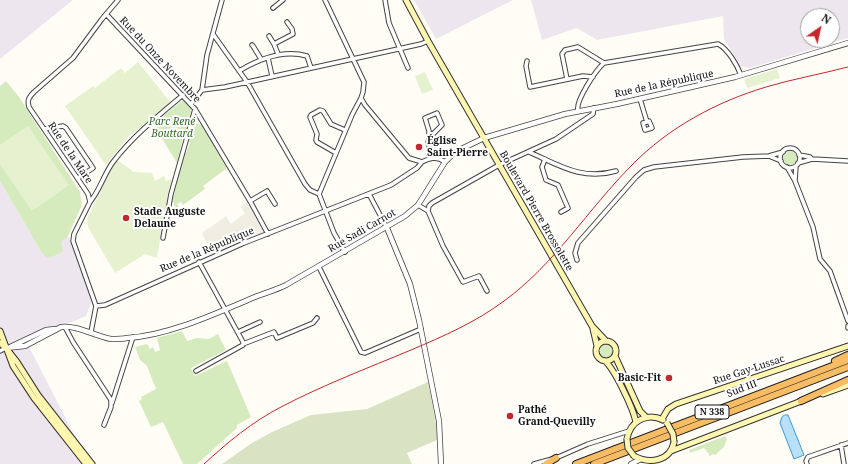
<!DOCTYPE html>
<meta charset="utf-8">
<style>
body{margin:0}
#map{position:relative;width:848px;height:464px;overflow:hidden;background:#fffdf5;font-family:"Noto Serif",serif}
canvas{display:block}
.north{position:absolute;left:800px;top:8px;width:40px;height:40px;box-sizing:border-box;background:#fff;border:1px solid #a0a0a0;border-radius:50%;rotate:34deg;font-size:11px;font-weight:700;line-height:16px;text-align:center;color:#111}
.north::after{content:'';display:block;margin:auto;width:14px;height:18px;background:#c4262e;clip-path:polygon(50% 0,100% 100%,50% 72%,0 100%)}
</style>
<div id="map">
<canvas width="848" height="464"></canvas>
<div class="north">N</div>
</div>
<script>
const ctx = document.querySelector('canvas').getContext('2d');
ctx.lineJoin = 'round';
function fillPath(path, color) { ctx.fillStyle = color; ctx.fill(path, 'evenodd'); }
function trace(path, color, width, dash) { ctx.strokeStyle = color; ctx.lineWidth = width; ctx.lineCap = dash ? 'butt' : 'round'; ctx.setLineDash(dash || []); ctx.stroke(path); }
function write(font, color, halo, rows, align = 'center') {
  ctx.font = font + ' "Noto Serif",serif'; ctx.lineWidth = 4; ctx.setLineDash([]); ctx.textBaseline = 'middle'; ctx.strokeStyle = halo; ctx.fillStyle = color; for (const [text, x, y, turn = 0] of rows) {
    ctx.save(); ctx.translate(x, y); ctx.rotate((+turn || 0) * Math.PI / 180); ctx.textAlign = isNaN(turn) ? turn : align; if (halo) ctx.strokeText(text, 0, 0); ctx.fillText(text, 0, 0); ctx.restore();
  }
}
const industrial = new Path2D(`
 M0 0H73L0 59Z
 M414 0H513L436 39Z
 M531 0H848V38L750 68 741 66 724 39 723 16 597 40 577 28 542 40ZM808 16H832V40H808Z
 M0 181 43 255 68 236 77 255 92 301 86 316 26 341 77 440 95 464H0Z`);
const green = new Path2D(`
 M6 81 19 97 80 192 82 205 68 236 61 242 63 252 49 258 43 255 0 181V86Z
 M183 100 191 108V111L185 136 183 137 177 163 153 124Z
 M195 122 203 126 227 168 203 186 205 189 183 205 181 202 177 204 179 207 176 209 174 204V202H172L184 154 186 153 190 142 188 141 193 123Z
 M783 158a7 7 0 1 1 14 0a7 7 0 1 1-14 0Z
 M182 331 187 341 197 338 209 339 218 334 226 350 191 368 195 376 227 361 251 417 237 425V428L197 464H183L163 422 151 427 139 401 142 399 141 397 156 389 147 366 140 360 135 347 147 344 150 349 153 347 155 352 160 350 157 338Z
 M600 351a7 7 0 1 1 14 0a7 7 0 1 1-14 0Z
 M725 436 727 439 724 447 715 455 714 454 709 456V453H708L704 448 690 453 689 450Z`);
const cemetery = new Path2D(`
 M428 382 436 423 437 440 407 453 412 464H222L252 443 272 432 311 415 367 409Z`);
const pitch = new Path2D(`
 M138 62 171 103 129 136 106 165 65 106 93 86 95 88 121 68 125 73Z
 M777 69 780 78 747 88 744 79Z
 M425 72 433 90 422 94 415 76Z
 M28 126 69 185 32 211 0 164V145Z
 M117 160 134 172 152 173 155 181 164 176 166 181 171 179 172 181 168 194 157 258 145 254 115 273 88 227 87 219 111 169Z`);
const plaza = new Path2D(`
 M247 202 265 233 212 254 202 233 226 216 231 224 245 213 241 207Z`);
const water = new Path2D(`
 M785 415H788L804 455 794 459 780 423 782 417Z`);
const minor = new Path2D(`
 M325 0 364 82 363 92 361 98 365 105 409 158 422 162C430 158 437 156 445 162
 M385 0 389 23 408 68
 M273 8 283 0
 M107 15 195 109 250 201 268 234
 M213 34 247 82 305 184 310 190 319 194
 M269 36 274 44
 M252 45 253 46 261 59
 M278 54 274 44 293 34 292 29 287 22
 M268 58 272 76
 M527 61 526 66 530 87 583 76 593 77
 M239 71C259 59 283 49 307 56L311 68
 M567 79 562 54 565 50 578 47 604 63
 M202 90 207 55 222 0
 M640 99 647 122 649 121 652 128 645 130 643 123 647 122
 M191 104 202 90 225 87 421 44 428 41
 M578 111C575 101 596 70 604 63L718 44C728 49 737 65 741 75
 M44 129 63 126 66 128 93 168 78 178
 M429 138V131L425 118 437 113 442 125 429 138 428 143 433 158
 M780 158a10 10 0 1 1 20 0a10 10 0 1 1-20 0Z
 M529 152C559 165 582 181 616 171
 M336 153 317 142 316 140 317 134 310 117 311 115 320 110 323 111 331 124 345 130
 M799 155 810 157 812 159
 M769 156 781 161
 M545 159 542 167 546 180 558 185 568 208 561 212
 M798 163 812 159 848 161
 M787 167 795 181 813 227 820 259 830 271 848 321
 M795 181 796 166
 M369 194 387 228
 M250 201 267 191 275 204
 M90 202C100 190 104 174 113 162 133 136 158 116 183 95
 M418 205 428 211 443 246 463 282 479 276 487 291
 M428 211 429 206 432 203 499 165 556 139 593 114 594 108
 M163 238 171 194 195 109
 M345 252 334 233 319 194 352 115 361 98
 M577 260 575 253 578 243 636 177 644 170 654 167 743 157 769 156 783 152
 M319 267 361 352 365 353 421 329
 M96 306 105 305 244 243 391 185 417 168 422 162
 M848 326V328
 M65 327 73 342 111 400V407L104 425
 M91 332 96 306 73 241 74 234 90 202 88 194 82 185 29 107C27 100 29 97 34 92L73 58 102 19 118 0
 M238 332 260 322
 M243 344 274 332 277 338 313 323 317 318
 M0 351 6 348
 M196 371 243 345V342L199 262
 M112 403 133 337
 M841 445 844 464
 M534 464 556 458 588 444 629 431
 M807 464 806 461 808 457 848 443`);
const tertiary = new Path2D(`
 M387 228 410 284 419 320 439 421 441 464
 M10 347 46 330 55 329
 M6 348 25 346 61 327C78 325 94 336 111 339 116 339 122 339 127 338 168 336 217 313 255 297 265 293 276 290 286 285L405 216 418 205 445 162 452 155 459 150 484 138 565 114 617 104 735 77 848 43
 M631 464 639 460`);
const secondary = new Path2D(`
 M406 0 428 41 592 326 606 341
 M593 329 597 346
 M0 331 13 366 34 398 86 464
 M596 351a10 10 0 1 1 20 0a10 10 0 1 1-20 0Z
 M0 343 6 348 17 362 38 395 92 464
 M615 356 640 411 646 417
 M605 361C615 370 633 408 636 422
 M823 394 848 385
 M662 419 668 409 676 404 848 346
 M627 439C630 421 647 412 663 420
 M671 451 804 400
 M634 456C649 464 670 462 674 442`);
const trunk = new Path2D(`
 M835 361 848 355
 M801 401 848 380
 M546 464 556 458
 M576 464 848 360
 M594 464 848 367`);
const rail = new Path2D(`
 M204 464C228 442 252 422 281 407 323 385 368 368 411 350 444 336 476 322 504 301 555 264 588 209 632 165 668 128 716 102 766 87 793 79 821 74 848 67`);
const secondaryBridge = new Path2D(`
 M667 423 673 434 674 442
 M627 439 628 448 634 456`);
const markers = [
 [419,147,4,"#c4262e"],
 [126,218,4,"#c4262e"],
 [669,378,4,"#c4262e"],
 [510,416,4,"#c4262e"]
];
const shields = [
 [712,412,34]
];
const shieldNames = [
 ["N 338",712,412]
];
const streetNames = [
 ["Rue du Onze Novembre",160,60,47],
 ["Rue de la République",664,84,-12],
 ["Rue de la Mare",70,153,56],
 ["Boulevard Pierre Brossolette",536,211,60],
 ["Rue Sadi Carnot",362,231,-30],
 ["Rue de la République",207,250,-23],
 ["Rue Gay-Lussac",749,370,-18],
 ["Sud III",742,389,-21]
];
const parkNames = [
 ["Parc René",172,122],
 ["Bouttard",172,134]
];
const poiNames = [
 ["Église",427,141],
 ["Saint-Pierre",427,153],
 ["Stade Auguste",134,212],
 ["Delaune",134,224],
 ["Basic-Fit",661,378,"right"],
 ["Pathé",518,410],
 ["Grand-Quevilly",518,422]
];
fillPath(industrial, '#eee6ef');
fillPath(green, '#d5ebbd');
fillPath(cemetery, '#d9e3c4');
fillPath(pitch, '#e6f2cf');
fillPath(plaza, '#f1ede2');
fillPath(water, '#b9e0f7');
trace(water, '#3f96cf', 1);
trace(minor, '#444', 5.5);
trace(tertiary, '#444', 6);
trace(secondary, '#333', 7);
trace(trunk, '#222', 8);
trace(minor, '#fff', 3.5);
trace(tertiary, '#fff', 4.5);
trace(secondary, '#fff6b0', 5);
trace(trunk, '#f7bc64', 6);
trace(rail, '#c4262e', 1);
trace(secondaryBridge, '#333', 7, []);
trace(secondaryBridge, '#fff6b0', 5);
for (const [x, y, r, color] of markers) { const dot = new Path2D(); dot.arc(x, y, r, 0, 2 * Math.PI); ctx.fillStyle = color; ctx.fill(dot); trace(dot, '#fff', 1.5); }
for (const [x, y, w] of shields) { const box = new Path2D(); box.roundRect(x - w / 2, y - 7, w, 14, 3); ctx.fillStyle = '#fff'; ctx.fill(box); trace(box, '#111', 1); }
write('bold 9px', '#111', null, shieldNames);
write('10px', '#111', '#fff', streetNames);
write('italic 10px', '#2f6b1f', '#fff', parkNames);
write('bold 10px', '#111', '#fff', poiNames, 'left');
</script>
